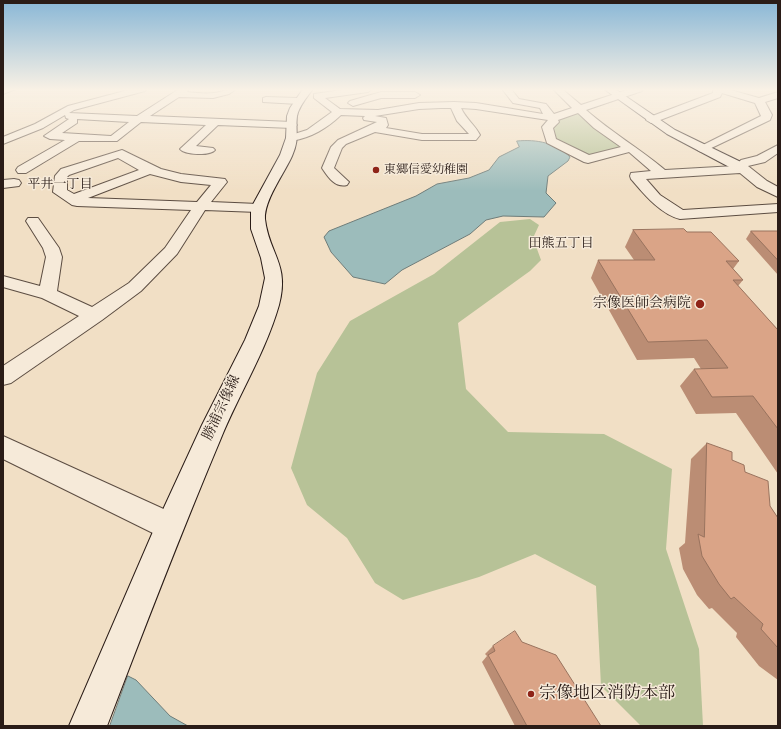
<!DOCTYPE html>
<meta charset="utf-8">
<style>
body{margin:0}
#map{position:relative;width:781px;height:729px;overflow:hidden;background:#f1dfc5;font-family:Cardo,serif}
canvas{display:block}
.frame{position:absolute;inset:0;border:4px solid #2a1c17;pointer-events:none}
</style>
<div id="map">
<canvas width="781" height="729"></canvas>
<div class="frame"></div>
</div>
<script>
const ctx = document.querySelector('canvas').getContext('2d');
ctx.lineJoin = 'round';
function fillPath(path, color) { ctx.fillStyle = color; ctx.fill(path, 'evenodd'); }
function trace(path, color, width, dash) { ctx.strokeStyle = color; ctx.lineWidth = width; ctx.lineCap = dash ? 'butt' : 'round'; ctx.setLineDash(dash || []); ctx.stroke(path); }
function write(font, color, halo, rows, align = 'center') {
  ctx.font = font + ' Cardo,"Noto Serif JP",serif'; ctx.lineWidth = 3; ctx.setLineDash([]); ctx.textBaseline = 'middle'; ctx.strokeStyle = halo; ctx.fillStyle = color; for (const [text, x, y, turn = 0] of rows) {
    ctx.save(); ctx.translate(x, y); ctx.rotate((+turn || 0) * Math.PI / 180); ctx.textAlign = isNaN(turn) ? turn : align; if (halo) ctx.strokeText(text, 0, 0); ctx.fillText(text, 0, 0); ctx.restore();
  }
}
const green = new Path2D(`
 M576 113H580L623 149 588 157 556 141 551 127 555 120Z
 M530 219 539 225 533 238 541 260 530 271 458 323 466 389 508 432 604 434 672 469 666 549 699 649 703 726H641L601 686 596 586 535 554 479 577 403 600 375 583 347 538 307 505 291 468 317 373 350 321 434 274 500 222Z`);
const water = new Path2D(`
 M517 141C537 139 556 143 570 157L568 161 548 176 546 193 556 203 544 217 503 216 486 220 470 234 402 270 385 284 353 277 331 252 324 237 329 231 416 196 437 184 469 178 489 170 499 157 519 147Z
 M128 676 136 680 170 716 188 726H110Z`);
const street = new Path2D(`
 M3 89H16L3 94Z
 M132 89H146L145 91 74 110 69 113 137 116 179 89H189L187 92C196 93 205 94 214 93 222 92 228 89 236 89L229 94 213 98 179 97 150 116 292 122 297 125 292 128 218 125 196 146 213 148 215 150C210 156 185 155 180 149L206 125 141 122 117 141H79L26 173H18L16 170 18 167 65 140 50 139 44 136 69 119 66 118 65 115 43 128 3 144V137L35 124 68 106ZM77 119 129 122 111 136 62 133 77 123Z
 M349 89H372L368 92 325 98 340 109 378 110 419 103 454 102 476 103 543 114 540 108 513 103 502 89H511L519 99 546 104 554 114 572 108 553 89H562L581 105 630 89H643L642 91 586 110C611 132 640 149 665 170L735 166 741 160 757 156 778 145V153L765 162 748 166 767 181 778 187V197L757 187 740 173 646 179 660 195 683 210 778 204V212L680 219C660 214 644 194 631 179L630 176 631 173 651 171 629 152 588 163 584 162 547 143 542 127 548 120 476 109 461 108C466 119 475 125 480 135L476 140H422L375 132 346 144 342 148 334 168 349 182 347 185C335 188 328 177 322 168L331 147 338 140 377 122 364 120 363 118 365 116 341 115C326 129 312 137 292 141L286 138 288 136 307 130 332 112 314 98V94ZM441 108H451L457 121 469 134H422L386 128 388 125 386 118 375 116 419 109ZM578 113 594 128 621 147 589 155 556 139 553 128 559 122 558 120Z
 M713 89H727L759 98 778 92V98L765 102 772 115 770 120 703 152 699 151 697 149 699 147 761 116 755 103 722 93 720 97 655 122 651 123 646 120 647 118 713 93Z
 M381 92H415L420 95 415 98H381L353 106 348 103 350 101Z
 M266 97 299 98 304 101 299 104 263 102V98Z
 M122 150 161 169 181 174 225 179 227 182 211 202 258 204 263 205 265 208 263 211 258 212 205 210 177 254 141 291 102 320 11 383 3 385V366L79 316 42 298 3 287V276L40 286 46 257 43 248 26 221 28 218H38L59 248 62 257 57 291 92 307 129 283 165 248 191 210 77 206 72 205 53 192 55 176 61 169ZM118 158 139 170 74 194 67 190V177L69 175ZM150 174 181 182 211 185 197 202 88 198Z
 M14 179 19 180 21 183 19 186 3 188V180Z
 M3 436 179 516 183 526 179 536 169 540 159 536 3 459Z`);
const secondary = new Path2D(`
 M303 89H313C307 97 299 106 297 116 295 132 300 138 292 156 284 174 264 200 265 219 269 254 290 264 279 305 266 351 239 394 221 438 181 533 144 629 107 726H69L155 527 202 425 245 340 259 306 265 278 261 258 251 229V208L280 155 286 138 287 116 290 108Z
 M604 89H615L675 130 745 164 746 167 745 170H735L667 134Z`);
const wall = new Path2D(`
 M633 230 687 232 739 261 733 269 743 280 738 286 778 330V474L736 413 696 414 680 386 694 369H701L694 358 637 360 591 278 598 260H634L625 247Z
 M751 231H778V275L746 239Z
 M707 443 732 460 745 472 770 506 778 518V680L759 666 736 637 737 633 712 608 709 609 697 595 683 569 679 548 685 543 691 459Z
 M522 642 601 726H515L482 662 487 656 485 654 493 646Z`);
const building = new Path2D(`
 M684 229 687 232H711L739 261H726L743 280H733L778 330V429L753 396 712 397 694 369 728 368 707 340 648 342 598 260H655L633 230Z
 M751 231H778V260Z
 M707 443 732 452V460L744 465 745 472 768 481 770 506 778 518V648L761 629 763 624 734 597 731 599 719 584 702 556 698 534 704 537Z
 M515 631 522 642 556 655 601 726H527L488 655 495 651 493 646Z`);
const markers = [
 [376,170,4,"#8f2418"],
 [700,304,5,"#8f2418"],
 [531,694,4,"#8f2418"]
];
const farPoinames = [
 ["東郷信愛幼稚園",384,170]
];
const farNeighbourhoodnames = [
 ["平井一丁目",60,185],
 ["田熊五丁目",561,244]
];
const poiNames = [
 ["宗像医師会病院",691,304]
];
const streetNames = [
 ["勝浦宗像線",222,408,-65]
];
const nearPoinames = [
 ["宗像地区消防本部",539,694]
];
fillPath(green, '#b7c297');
fillPath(water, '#9cbcbb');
trace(water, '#6e7c79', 1);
trace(street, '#5c4d42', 2);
trace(secondary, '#2a1c17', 2);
fillPath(street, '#f6ead9');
fillPath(secondary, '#f6ead9');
fillPath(wall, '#bb8d74');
fillPath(building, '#daa487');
trace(building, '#99735e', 1);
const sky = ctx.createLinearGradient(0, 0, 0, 191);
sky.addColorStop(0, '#89b7d6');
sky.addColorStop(0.47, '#f9f1e5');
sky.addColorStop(1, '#f9f1e500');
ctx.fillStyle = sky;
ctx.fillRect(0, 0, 781, 191);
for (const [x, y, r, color] of markers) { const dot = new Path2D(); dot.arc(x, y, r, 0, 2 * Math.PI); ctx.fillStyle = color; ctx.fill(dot); trace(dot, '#f6ead9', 1.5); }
write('12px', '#2a1c17', '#f6ead9', farPoinames, 'left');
write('13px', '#2a1c17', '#f6ead9', farNeighbourhoodnames);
write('14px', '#2a1c17', '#f6ead9', poiNames, 'right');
write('14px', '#2a1c17', '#f6ead9', streetNames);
write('17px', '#2a1c17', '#f6ead9', nearPoinames, 'left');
</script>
